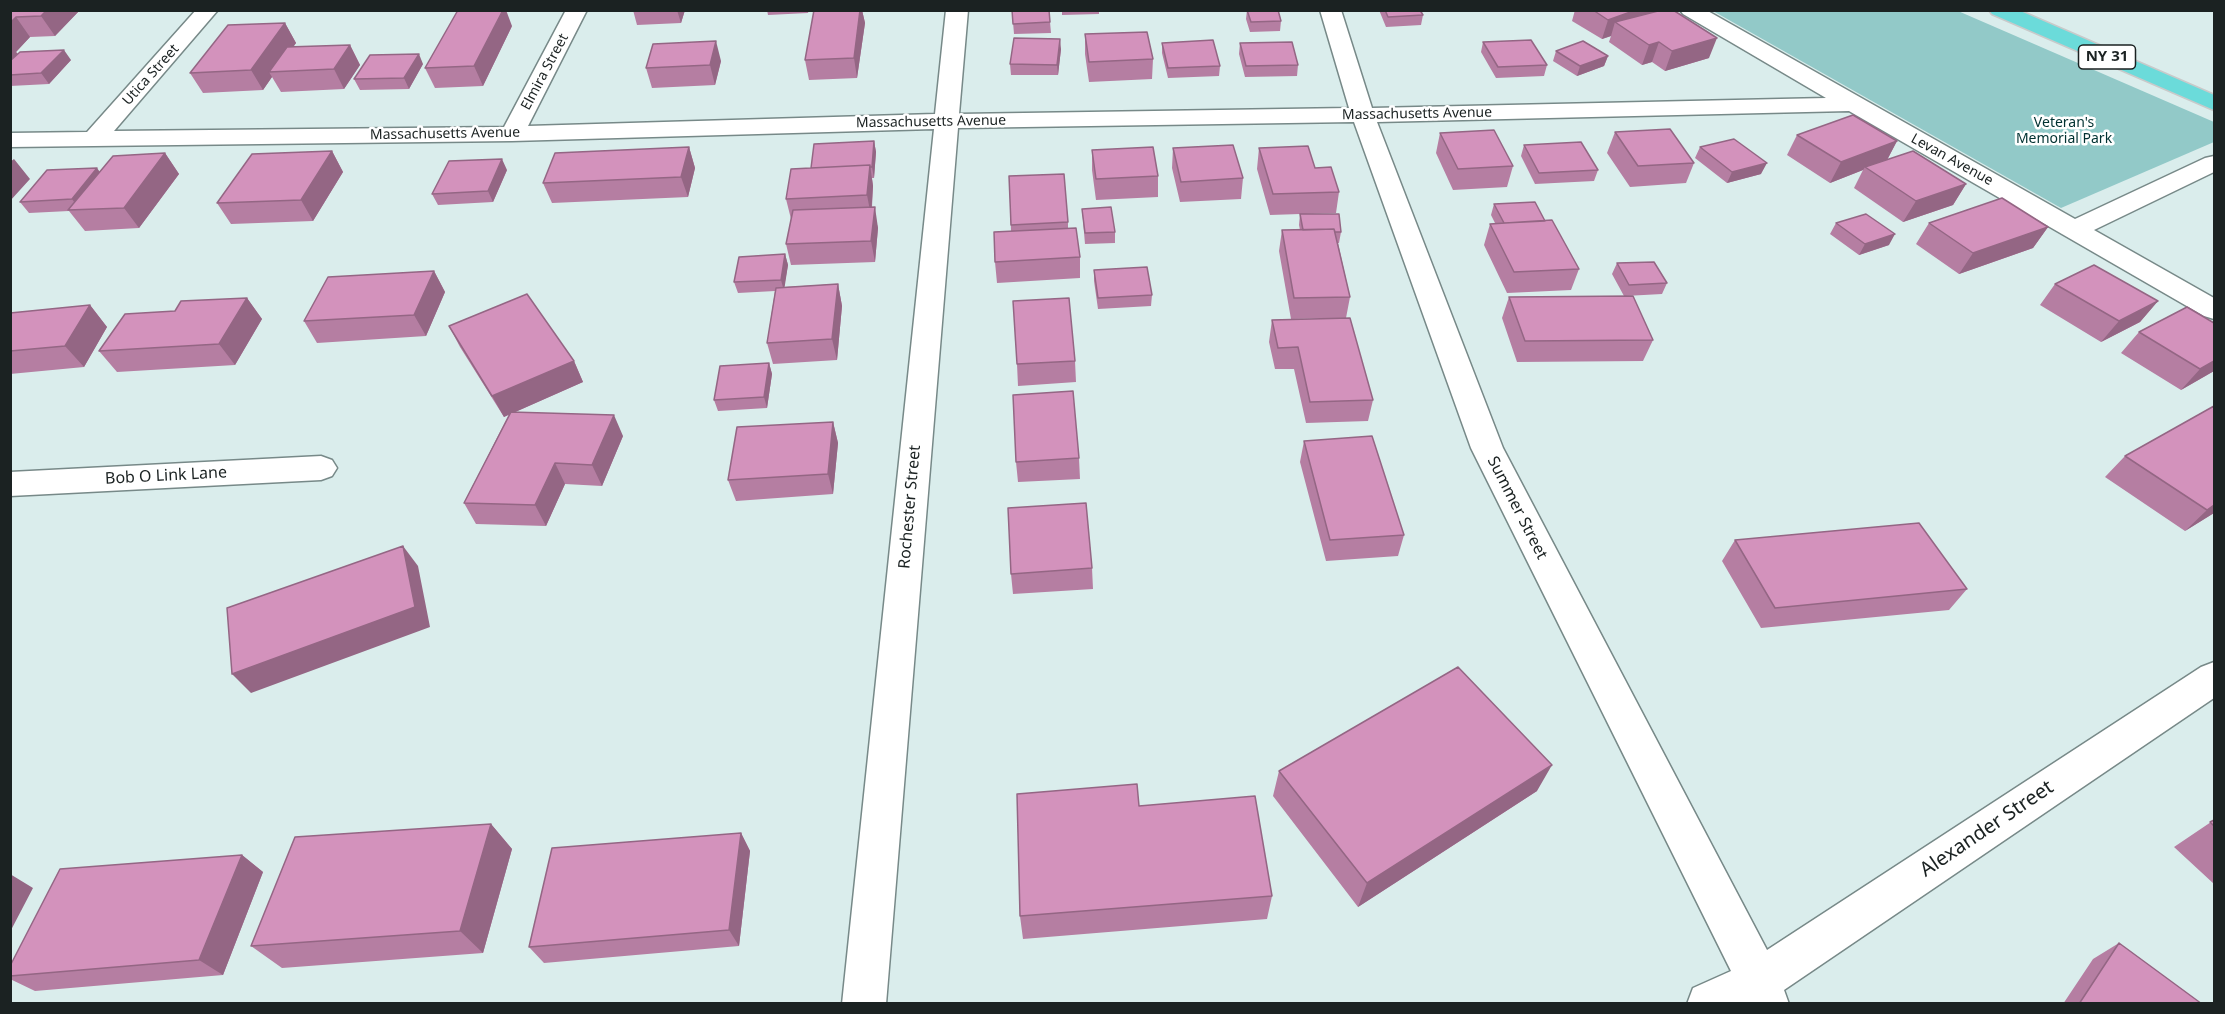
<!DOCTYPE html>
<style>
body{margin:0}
#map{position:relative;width:2225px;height:1014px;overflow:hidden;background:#daedec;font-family:"Noto Sans",sans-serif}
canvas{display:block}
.frame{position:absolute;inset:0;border:12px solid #1b2222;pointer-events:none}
</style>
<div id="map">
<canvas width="2225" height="1014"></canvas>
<div class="frame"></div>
</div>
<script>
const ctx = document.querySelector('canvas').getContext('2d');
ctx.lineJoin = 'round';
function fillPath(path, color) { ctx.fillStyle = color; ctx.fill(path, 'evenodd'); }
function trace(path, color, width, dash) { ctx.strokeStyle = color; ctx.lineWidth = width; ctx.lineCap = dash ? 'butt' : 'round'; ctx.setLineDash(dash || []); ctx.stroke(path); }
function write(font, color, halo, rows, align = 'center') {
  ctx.font = font + ' "Noto Sans",sans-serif'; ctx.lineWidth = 5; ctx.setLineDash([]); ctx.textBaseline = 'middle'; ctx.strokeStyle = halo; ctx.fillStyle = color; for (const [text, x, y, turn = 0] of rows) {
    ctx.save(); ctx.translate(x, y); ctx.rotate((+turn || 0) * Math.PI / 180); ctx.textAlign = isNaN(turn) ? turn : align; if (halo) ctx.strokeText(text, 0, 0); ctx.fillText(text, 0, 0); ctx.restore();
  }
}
const green = new Path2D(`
 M1713 11H1958L2214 122V142L2061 208Z`);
const minor = new Path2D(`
 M196 10H218L114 131 504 127 566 10H587L528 126 935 114 946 10H968L959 114 1349 108 1320 10H1341L1372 108 1826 98 1683 14 1680 10H1706L2075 219 2205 158 2214 156V172L2094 230 2214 298V319L2204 316 1849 111 1377 122 1503 448 1767 950 2201 667 2214 662V698L1784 990 1789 1004H1687L1693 988 1731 971 1471 448 1354 122 958 128 886 1004H842L934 129 512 141 10 147V133L87 132Z
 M321 456 332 460 337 468 332 476 321 480 10 496V472Z`);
const trunk = new Path2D(`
 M1989 10H2018L2214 95V110L1992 14Z`);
const wall = new Path2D(`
 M10 10H80L55 36 30 37 16 52 18 54 71 60 49 84 10 86Z
 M633 10H685L681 23 637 25Z
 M767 10H809L808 13 768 15Z
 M814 10H862L865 23 857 78 809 80 805 60Z
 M1012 10 1050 22 1051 33 1014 34Z
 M1062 10H1099V14L1062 15Z
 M1247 10H1278L1281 21 1280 31 1250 32 1246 19Z
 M1379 10H1420L1423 15 1421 25 1386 27Z
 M1575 10H1654L1653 13 1709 58 1665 71 1652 62 1642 65 1609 42 1611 36 1602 39 1572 21Z
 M285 23 296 43 293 47 350 45 360 65 344 89 281 92 272 77 263 90 203 93 190 73Z
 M512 26 483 86 435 88 425 68Z
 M1085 34 1153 59 1152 79 1089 82 1085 54Z
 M1483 42 1547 65 1544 76 1496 78 1481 52Z
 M1162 43 1220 66 1219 76 1168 78 1162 53Z
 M1240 43 1298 65 1297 76 1245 77 1239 54Z
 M1061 49 1058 75H1011L1010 64Z
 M1556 51 1608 56 1604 66 1577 76 1553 61Z
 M721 61 715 85 652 88 646 68Z
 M423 64 409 89 360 90 354 79Z
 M1615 132 1694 163 1686 183 1630 187 1607 153Z
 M1440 133 1513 166 1507 187 1453 190 1436 153Z
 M1797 135 1897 141 1887 160 1966 184 1953 205 1903 222 1854 188 1863 170 1830 183 1787 155Z
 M874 141 876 152 874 178H872L873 186 872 207 878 228 875 262 791 265 786 244 791 219 786 199 811 168Z
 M1524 145 1598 170 1594 181 1535 184 1521 156Z
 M689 147 695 168 688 197 552 203 543 183Z
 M1700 147 1761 174 1727 183 1695 158Z
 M1173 148 1243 178 1241 199 1180 202 1172 168Z
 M1259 148 1315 168 1339 192 1336 213 1306 214 1341 232 1339 243H1338L1350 297 1346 318 1373 400 1368 421 1306 423 1294 369H1275L1269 342 1272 320 1338 318 1291 319 1279 251 1282 230H1300L1299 225 1300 214 1270 215 1257 169Z
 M1092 150 1158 176V197L1096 200 1092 170Z
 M332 151 343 172 313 221 231 224 217 203Z
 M165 153 179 174 139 228 85 231 69 211 29 213 20 202 100 172Z
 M507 170 493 202 438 205 432 194Z
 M1009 176 1068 222V228L1080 257V278L997 283 995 262 1011 231Z
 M1494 204 1545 221 1579 269 1571 290 1507 293 1484 245 1490 224 1495 223 1491 215Z
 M1082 209 1115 232V243L1085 244Z
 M1836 223 1889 245 1859 255 1830 234Z
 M1929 223 2048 227 2033 248 1959 274 1916 244Z
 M785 254 788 265 784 287 838 284 842 306 837 360 773 364 767 343 775 291 738 293 734 282Z
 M1617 263 1667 283 1662 294 1625 296 1653 340 1643 361 1517 362 1502 318 1509 297 1624 296 1612 274Z
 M1094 270 1152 295 1151 306 1098 309 1094 281Z
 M434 271 445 292 426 336 317 343 304 321Z
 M2055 284 2158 301 2140 322 2101 342 2040 305Z
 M247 298 262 319 235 365 117 372 99 351 175 311Z
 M90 305 107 327 84 367 10 374V313Z
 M449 326 574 361 583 382 515 412 623 436 602 486 565 484 546 526 476 524 464 503 509 414 504 417 460 347Z
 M2139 332 2214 371 2181 390 2121 353Z
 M1075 361 1076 382 1018 386 1017 364Z
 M769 363 772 374 767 408 718 411 714 400Z
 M2214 406V513L2185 531 2105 477 2125 456Z
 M833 422 838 443 833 494 736 501 728 480Z
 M1304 441 1404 535 1398 556 1326 561 1300 462Z
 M1079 458 1080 479 1018 482 1016 462Z
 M1735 540 1967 589 1949 610 1761 628 1722 561Z
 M1092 568 1093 589 1013 594 1011 574Z
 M1279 771 1537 791 1358 907 1273 796Z
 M1139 806 1272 896 1267 919 1023 939 1020 916Z
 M2214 820V884L2174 847Z
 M491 824 512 849 483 953 282 968 251 946Z
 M741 833 750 851 739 946 544 963 529 947Z
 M242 855 263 872 223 975 35 991 10 979V966Z
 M2119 943 2202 1004H2063L2093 959Z`);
const shadedWall = new Path2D(`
 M47 10H80L55 36 41 16Z
 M503 10H506L512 26 483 86 474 66Z
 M677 10H685L681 23Z
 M860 10H862L865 23 857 78 854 58Z
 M1636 10H1654L1649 24 1615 22 1611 36 1602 39 1608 20Z
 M16 17 30 37 16 52 22 60 10 71V23Z
 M285 23 296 43 276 72H269L272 77 263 90 251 70Z
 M1717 38 1709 58 1665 71 1672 51Z
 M1060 39 1061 49 1058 75 1057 65Z
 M716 41 721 61 715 85 710 65Z
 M1659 42 1652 62 1642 65 1649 45Z
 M350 45 360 65 344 89 334 69Z
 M64 50 71 60 49 84 41 73Z
 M419 54 423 64 409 89 404 78Z
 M1608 56 1604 66 1577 76 1580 66Z
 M874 141 876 152 874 178 872 167Z
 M1897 141 1886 162 1865 167 1863 170 1830 183 1841 162Z
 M689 147 695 168 688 197 681 177Z
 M332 151 343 172 313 221 301 200Z
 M165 153 179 174 139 228 124 208Z
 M14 159 30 179 10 201V162Z
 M502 159 507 170 493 202 488 191Z
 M1767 163 1761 174 1727 183 1732 172Z
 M870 165 873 186 871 216 867 195Z
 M97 168 105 179 80 210 72 199Z
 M1966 184 1953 205 1903 222 1916 201Z
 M875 207 878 228 875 262 871 241Z
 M2048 227 2033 248 1959 274 1973 253Z
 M1895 234 1889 245 1859 255 1865 244Z
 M785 254 788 265 784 291 781 280Z
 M434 271 445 292 426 336 414 315Z
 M838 284 842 306 837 360 832 339Z
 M247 298 262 319 235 365 219 344Z
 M2158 301 2140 322 2101 342 2119 321Z
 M90 305 107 327 84 367 65 346Z
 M574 361 583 382 504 417 492 396Z
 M2214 361V371L2181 390 2200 369Z
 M769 363 772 374 767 408 764 397Z
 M614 415 623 436 602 486 592 465Z
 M833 422 838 443 833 494 828 474Z
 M555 463 565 484 546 526 535 505Z
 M2214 505V513L2185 531 2207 510Z
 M403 546 418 566 430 627 251 693 232 674Z
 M1552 765 1537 791 1358 907 1367 883Z
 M491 824 512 849 483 953 460 931Z
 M741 833 750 851 739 946 729 930Z
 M242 855 263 872 223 975 199 960Z
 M10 874 33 888 10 932Z`);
const building = new Path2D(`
 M10 10H47L41 16 16 17 10 23Z
 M458 10H503L474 66 425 68Z
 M814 10H860L854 58 805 60Z
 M1012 10H1049L1050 22 1013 24Z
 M1247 10H1278L1281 21 1251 22Z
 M1385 10H1420L1423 15 1388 17Z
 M1593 10H1636L1608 20Z
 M1662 10H1673L1717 38 1672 51 1659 42 1649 45 1615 22Z
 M285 23 251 70 190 73 228 25Z
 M1147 32 1153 59 1089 62 1085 34Z
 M1014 38 1060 39 1057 65 1010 64Z
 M1213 40 1220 66 1168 68 1162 43Z
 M1531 40 1547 65 1498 67 1483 42Z
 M716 41 710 65 646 68 653 44Z
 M1583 41 1608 56 1580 66 1556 51Z
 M1292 42 1298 65 1246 66 1240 43Z
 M350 45 334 69 269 72 287 47Z
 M64 50 41 73 10 75V61L20 52Z
 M419 54 404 78 354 79 370 55Z
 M1853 115 1897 141 1841 162 1797 135Z
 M1670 129 1694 163 1638 166 1615 132Z
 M1494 130 1513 166 1458 169 1440 133Z
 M1734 139 1767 163 1732 172 1700 147Z
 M874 141 872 167H870V165L811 168 814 144Z
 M1581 142 1598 170 1539 173 1524 145Z
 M1233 145 1243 178 1181 182 1173 148Z
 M1308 146 1315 168 1331 167 1339 192 1273 194 1259 148Z
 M689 147 681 177 543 183 555 153Z
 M1153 147 1158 176 1096 179 1092 150Z
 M332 151 301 200 217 203 252 154Z
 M1913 151 1966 184 1916 201 1865 167Z
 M165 153 124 208 68 210 113 156Z
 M502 159 488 191 432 194 449 161Z
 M870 165 867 195 786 199 791 169Z
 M97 168 72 199 20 202 47 170Z
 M1064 174 1068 222 1011 225 1009 176Z
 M2002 198 2048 227 1973 253 1929 223Z
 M1535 202 1545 221 1504 223 1494 204Z
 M875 207 871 241 786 244 793 210Z
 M1111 207 1115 232 1085 233 1082 209Z
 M1300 214H1339L1341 232H1335L1334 229 1303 230Z
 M1866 214 1895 234 1865 244 1836 223Z
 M1552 220 1579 269 1514 272 1490 224Z
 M1076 228 1080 257 995 262 994 232Z
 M1334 229 1350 297 1294 298 1282 230Z
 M785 254 781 280 734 282 739 257Z
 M1654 262 1667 283 1629 285 1617 263Z
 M2094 265 2158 301 2119 321 2055 284Z
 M1147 267 1152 295 1098 298 1094 270Z
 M434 271 414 315 304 321 328 277Z
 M838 284 832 339 767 343 776 288Z
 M527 294 574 361 492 396 449 326Z
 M1633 296 1653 340 1525 341 1509 297Z
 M247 298 219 344 99 351 125 314 175 311 181 301Z
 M1069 298 1075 361 1017 364 1013 301Z
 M90 305 65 346 10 351V313Z
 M2187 307 2214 323V361L2200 369 2139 332Z
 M1350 318 1373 400 1310 402 1298 347 1278 348 1272 320Z
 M769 363 764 397 714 400 720 366Z
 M1073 391 1079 458 1016 462 1013 395Z
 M2214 406V505L2207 510 2125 456Z
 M511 412 614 415 592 465 555 463 535 505 464 503Z
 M833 422 828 474 728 480 737 427Z
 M1372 436 1404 535 1330 540 1304 441Z
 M1086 503 1092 568 1011 574 1008 508Z
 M1919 523 1967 589 1775 608 1735 540Z
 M403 546 415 607 232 674 227 608Z
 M1458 667 1552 765 1367 883 1279 771Z
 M1137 784 1139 806 1255 796 1272 896 1020 916 1017 794Z
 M2214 820V826L2210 822Z
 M491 824 460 931 251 946 295 837Z
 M741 833 729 930 529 947 552 848Z
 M242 855 199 960 10 976V966L60 869Z
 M2119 943 2202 1004H2079Z`);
const farStreetnames = [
 ["Elmira Street",545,72,-62],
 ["Utica Street",151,75,-48],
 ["Massachusetts Avenue",1417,114,-1],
 ["Massachusetts Avenue",931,122,-1],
 ["Massachusetts Avenue",445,134,-1],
 ["Levan Avenue",1952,160,29]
];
const farParknames = [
 ["Veteran's",2064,123],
 ["Memorial Park",2064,139]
];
const shields = [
 [2107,57,57]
];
const shieldNames = [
 ["NY 31",2107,57]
];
const streetNames = [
 ["Bob O Link Lane",166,476,-3],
 ["Rochester Street",910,507,-85],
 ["Summer Street",1517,508,63]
];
const nearStreetnames = [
 ["Alexander Street",1987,829,-34]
];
fillPath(green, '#92c9c8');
trace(minor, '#778988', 3);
trace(trunk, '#c8caca', 3);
fillPath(minor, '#fff');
fillPath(trunk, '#6bdbda');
fillPath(wall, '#b57ea2');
fillPath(shadedWall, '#946684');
fillPath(building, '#d392bc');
trace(building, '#946684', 1.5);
write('14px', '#1b2222', '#fff', farStreetnames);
write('14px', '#003131', '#fff', farParknames);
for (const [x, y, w] of shields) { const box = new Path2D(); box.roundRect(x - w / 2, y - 12, w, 24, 4.5); ctx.fillStyle = '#fff'; ctx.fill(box); trace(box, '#1b2222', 1.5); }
write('bold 15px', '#1b2222', null, shieldNames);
write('16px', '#1b2222', '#fff', streetNames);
write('20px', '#1b2222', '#fff', nearStreetnames);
</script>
